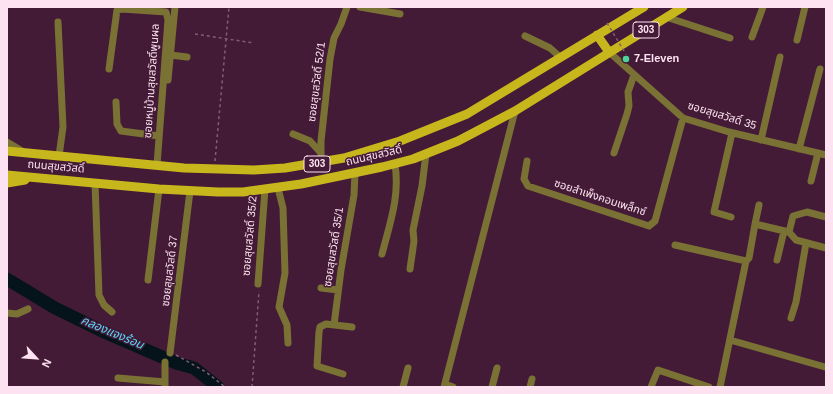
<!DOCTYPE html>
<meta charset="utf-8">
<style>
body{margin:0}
#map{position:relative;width:833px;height:394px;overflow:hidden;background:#441b36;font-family:Helvetica,sans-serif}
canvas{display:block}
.frame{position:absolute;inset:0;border:8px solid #fde2f1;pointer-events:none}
.north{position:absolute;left:16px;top:338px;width:40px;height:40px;-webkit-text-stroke:3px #441b36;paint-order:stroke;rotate:116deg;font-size:11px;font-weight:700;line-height:16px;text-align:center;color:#fde2f1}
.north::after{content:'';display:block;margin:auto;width:14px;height:18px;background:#fde2f1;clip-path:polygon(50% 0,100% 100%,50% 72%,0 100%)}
</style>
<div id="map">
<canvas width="833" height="394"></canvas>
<div class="frame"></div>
<div class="north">N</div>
</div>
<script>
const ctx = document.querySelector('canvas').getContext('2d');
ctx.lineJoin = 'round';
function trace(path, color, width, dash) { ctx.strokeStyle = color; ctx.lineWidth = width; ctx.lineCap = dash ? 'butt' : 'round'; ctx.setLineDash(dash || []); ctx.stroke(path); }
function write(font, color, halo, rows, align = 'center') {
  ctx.font = font + ' Helvetica,"Noto Sans Thai",sans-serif'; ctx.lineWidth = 3; ctx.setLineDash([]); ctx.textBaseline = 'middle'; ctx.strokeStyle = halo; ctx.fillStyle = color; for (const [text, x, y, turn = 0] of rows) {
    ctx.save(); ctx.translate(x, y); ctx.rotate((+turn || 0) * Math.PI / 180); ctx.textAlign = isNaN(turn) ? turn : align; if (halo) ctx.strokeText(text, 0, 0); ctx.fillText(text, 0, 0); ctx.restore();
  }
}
const river = new Path2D(`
 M7 279 55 308 102 331 176 363 194 368 218 387`);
const path = new Path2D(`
 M195 34 254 43
 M215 161 229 7
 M176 355 206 372 225 387
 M252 387 259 291`);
const minor = new Path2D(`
 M360 7 400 14
 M666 17 730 38
 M58 22 63 127 59 156
 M525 36 550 48 560 57
 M752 37 763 7
 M797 40 805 7
 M609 52 683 118 729 132 826 155
 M170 55 187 57
 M109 69 117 10 122 9 166 12 168 20 157 165
 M168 80 175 7
 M116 102 117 124 121 131 159 136
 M293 134 310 141 321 153
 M761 140 780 57
 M7 142 22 151
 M799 149 820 69
 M614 153 627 114 629 106 628 92 634 75
 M527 161 524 179 528 186 649 226 655 221 683 118
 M321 163V141L330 59 334 38 341 24 347 7
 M811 181 818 153
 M95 183 99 295 104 305 112 312
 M278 188 283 208 285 273 279 307 287 325 288 343
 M731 217 714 212 732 133
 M826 217 807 212 793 216 789 232 796 240 826 248
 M755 224 759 205
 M675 245 746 261 749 258 755 224 789 232
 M382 254C390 223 400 196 395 164
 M777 260 784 231
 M410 269 414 241 413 230 422 186 426 154
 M148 280 159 189
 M258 284 265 189
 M321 288 338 290
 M7 313 17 314 28 309
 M791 318 796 302 806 243
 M334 325 341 270 354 195 355 173
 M730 340 825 367
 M170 353 190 191
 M343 374 317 366 319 332 320 327 326 324 352 327
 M118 378 165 382
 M445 384 453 387
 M165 386V362
 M403 387 408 368
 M444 387 515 111
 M492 387 497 368
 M530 387 532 379
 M651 387 658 370 709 387
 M720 387 746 261`);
const major = new Path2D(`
 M597 35 609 52
 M7 151 184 168 254 170 285 168 344 158 400 141 467 114 644 7
 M7 175 159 189 218 192H243L301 184 382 167 413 159 458 141 515 111 683 7
 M7 183 25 180`);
const pathBridge = new Path2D(`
 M607 23 627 56`);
const markers = [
 [626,59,4,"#4ad49c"]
];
const shields = [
 [646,30,26],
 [317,164,26]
];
const shieldNames = [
 ["303",646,30],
 ["303",317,164]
];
const poiNames = [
 ["7-Eleven",634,59]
];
const streetNames = [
 ["ซอยหมู่บ้านสุขสวัสดิ์พูนผล",152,81,-86],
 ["ซอยสุขสวัสดิ์ 52/1",317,82,-83],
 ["ซอยสุขสวัสดิ์ 35",722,116,17],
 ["ถนนสุขสวัสดิ์",374,156,-13],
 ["ถนนสุขสวัสดิ์",56,167,5],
 ["ซอยสำเพ็งคอมเพล็กซ์",600,198,18],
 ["ซอยสุขสวัสดิ์ 35/2",250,236,-85],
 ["ซอยสุขสวัสดิ์ 35/1",334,247,-81],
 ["ซอยสุขสวัสดิ์ 37",170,271,-83]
];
const waterNames = [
 ["คลองแจงร้อน",112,333,23]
];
trace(river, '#05141a', 13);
trace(path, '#825d74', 1.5, [3, 3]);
trace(minor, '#7a7235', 7);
trace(major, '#c8b71c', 9);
trace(pathBridge, '#825d74', 1.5, [3, 3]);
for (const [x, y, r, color] of markers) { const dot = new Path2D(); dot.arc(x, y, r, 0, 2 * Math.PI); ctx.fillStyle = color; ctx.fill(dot); trace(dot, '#441b36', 1.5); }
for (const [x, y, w] of shields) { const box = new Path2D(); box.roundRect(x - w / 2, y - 8, w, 16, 3); ctx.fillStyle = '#441b36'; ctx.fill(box); trace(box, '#fde2f1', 1); }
write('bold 10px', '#fde2f1', null, shieldNames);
write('bold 11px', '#fde2f1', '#441b36', poiNames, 'left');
write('11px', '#fde2f1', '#441b36', streetNames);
write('italic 12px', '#57d5fc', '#441b36', waterNames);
</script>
